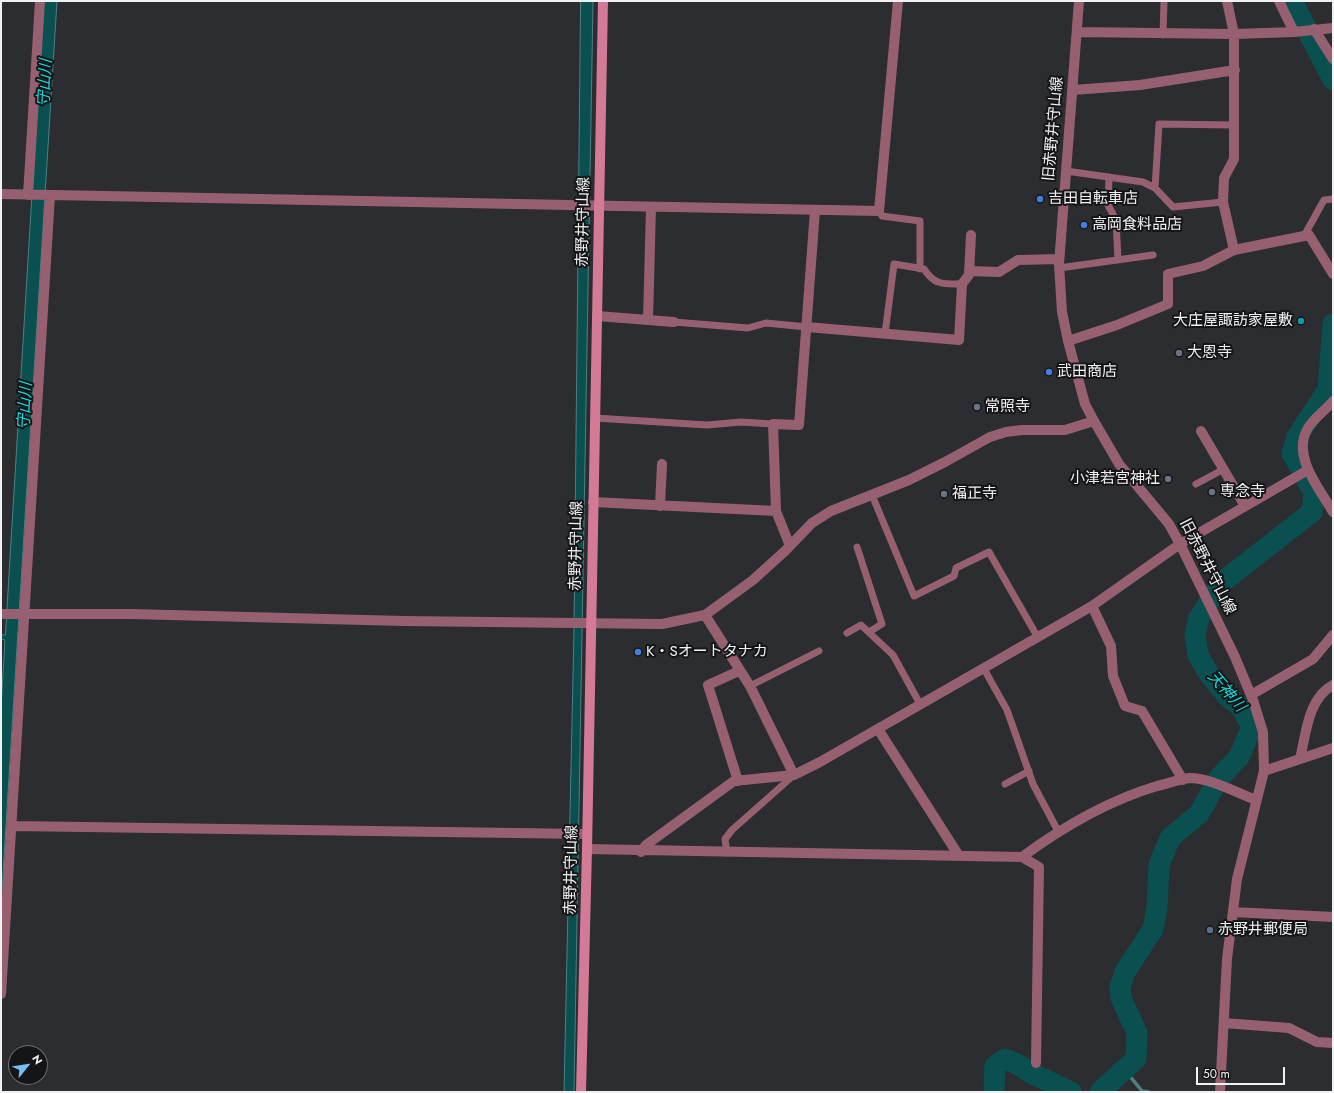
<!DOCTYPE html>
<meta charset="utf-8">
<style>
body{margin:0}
#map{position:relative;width:1334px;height:1093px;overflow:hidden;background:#2c2d31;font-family:Jost,sans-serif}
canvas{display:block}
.frame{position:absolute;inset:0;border:2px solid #f0f1f3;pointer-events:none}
.north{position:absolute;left:8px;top:1045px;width:40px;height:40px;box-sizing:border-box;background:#151517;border:1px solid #6d6d6f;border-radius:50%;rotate:60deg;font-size:11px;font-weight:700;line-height:16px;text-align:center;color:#f0f1f3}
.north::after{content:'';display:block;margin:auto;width:14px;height:18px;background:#74c0f6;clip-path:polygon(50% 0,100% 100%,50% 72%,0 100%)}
.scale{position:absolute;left:1196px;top:1067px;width:89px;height:18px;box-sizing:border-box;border:2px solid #f0f1f3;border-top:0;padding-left:5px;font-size:12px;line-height:14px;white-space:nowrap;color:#f0f1f3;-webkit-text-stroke:3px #151517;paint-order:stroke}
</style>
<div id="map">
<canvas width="1334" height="1093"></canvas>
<div class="frame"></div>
<div class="north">N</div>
<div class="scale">50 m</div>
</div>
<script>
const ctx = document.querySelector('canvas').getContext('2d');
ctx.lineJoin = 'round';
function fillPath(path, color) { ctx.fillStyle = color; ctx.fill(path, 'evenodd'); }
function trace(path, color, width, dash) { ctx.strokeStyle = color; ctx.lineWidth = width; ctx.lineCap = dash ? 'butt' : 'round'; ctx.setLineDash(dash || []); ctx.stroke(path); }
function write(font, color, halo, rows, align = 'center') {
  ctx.font = font + ' Jost,"Noto Sans JP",sans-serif'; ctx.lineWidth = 4; ctx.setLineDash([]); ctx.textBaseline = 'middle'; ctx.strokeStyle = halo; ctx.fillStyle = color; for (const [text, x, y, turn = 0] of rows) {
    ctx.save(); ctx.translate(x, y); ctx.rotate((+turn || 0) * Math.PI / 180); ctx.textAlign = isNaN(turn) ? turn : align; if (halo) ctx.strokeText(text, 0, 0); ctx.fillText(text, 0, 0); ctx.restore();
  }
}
const water = new Path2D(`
 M44 1H57L1 906V707L5 640 1 639V635H5Z
 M581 1H593L592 61 574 1092H564L574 630Z`);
const stream = new Path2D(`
 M1124 1069 1142 1091 1149 1092`);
const river = new Path2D(`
 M1292 1 1333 80
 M994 1092 995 1066 1005 1059 1017 1064 1033 1074 1071 1092
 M1100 1092 1136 1059 1137 1033 1121 998 1120 987 1125 972 1153 929 1157 908 1159 865 1170 838 1199 814 1219 778 1239 757 1252 727 1242 708 1226 695 1209 674 1198 655 1195 634 1199 618 1221 583 1312 512 1314 493 1292 453 1297 437 1328 390 1333 324`);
const service = new Path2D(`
 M1163 35 1164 1
 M1066 171 1143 182 1155 188 1173 207 1223 202
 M1109 177 1108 205 1116 220 1118 260
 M1155 188 1159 124 1234 125
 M879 211 882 216 920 221V269
 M1304 236 1324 200 1333 199
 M1059 268 1153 255
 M674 322 748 328 766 323 807 327
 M885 334 894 264 924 269C935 286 944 284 962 284
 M595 418 707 425 741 422 773 424
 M1196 484 1224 469
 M872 495 914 596 954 576 956 568 989 552 1037 636
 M857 547 882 624 869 632
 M847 633 861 625 893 655 920 704
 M984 669 1007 710 1033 784 1058 831
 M750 686 819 651
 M1005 784 1029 771
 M727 853 725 839 732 830 794 775`);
const minor = new Path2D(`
 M1079 1 1059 264 1062 312 1068 341 1085 404 1094 421 1119 464 1169 524 1180 544 1235 657 1253 700 1263 732 1264 771 1237 879 1227 959 1220 1092
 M1227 1 1234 34V159L1224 178 1223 202 1234 250
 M1279 1 1294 32
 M1314 29 1333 59
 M1077 32 1234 34 1294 32 1333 28
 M1073 90 1140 85 1235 70
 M1 194 879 211 898 1
 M28 195 40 1
 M969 271 999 272 1018 260 1059 259
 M597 316 674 322
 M648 320 651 207
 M807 327 959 340 962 284 969 275 971 235
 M1068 341 1117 325 1168 304V274L1203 266 1234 250 1309 235 1333 274
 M1333 401C1326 410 1314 418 1308 428 1291 456 1320 489 1333 512
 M1201 431 1245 506
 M593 502 776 511
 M660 506 662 464
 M790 546 776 511 773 424 799 425 815 210
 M1092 606 1111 646 1113 676 1125 706 1142 711 1183 780
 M1 614H131L404 621 662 624 705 615 753 580 785 551 812 523 831 511 909 480 945 462 990 437 1006 432 1022 430H1065L1094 421
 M705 615 750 686 794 775
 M1251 695 1313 659 1333 635
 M878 729 959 856
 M1300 759C1306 734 1308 698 1333 685
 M1264 771 1333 748
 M738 781 708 685 739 671
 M12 826 587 834
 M587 849 1022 857 1039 867 1036 1063
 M641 852 646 845 734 781 794 775 820 762 1092 606 1180 544 1308 470
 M1022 857C1064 826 1107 801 1157 786 1167 784 1179 779 1190 778 1210 778 1237 793 1256 800
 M1233 912 1333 917
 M1 994 50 196
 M1224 1023 1289 1028 1317 1042 1333 1043`);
const secondary = new Path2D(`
 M581 1092 587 849 603 1`);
const markers = [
 [1040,199,4,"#3f7fe0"],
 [1084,225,4,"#3f7fe0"],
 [1301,321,4,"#0f9aa8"],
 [1179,353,4,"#6b7280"],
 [1049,372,4,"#3f7fe0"],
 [977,407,4,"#6b7280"],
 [1168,479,4,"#6b7280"],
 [1212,492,4,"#6b7280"],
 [944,494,4,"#6b7280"],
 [638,652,4,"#3f7fe0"],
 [1210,930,4,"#5c6f8a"]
];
const streetNames = [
 ["旧赤野井守山線",1054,129,-85],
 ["赤野井守山線",584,222,-89],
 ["赤野井守山線",577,546,-89],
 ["旧赤野井守山線",1207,567,63],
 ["赤野井守山線",572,870,-89]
];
const poiNames = [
 ["吉田自転車店",1048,199],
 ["高岡食料品店",1092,225],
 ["大庄屋諏訪家屋敷",1293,321,"right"],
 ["大恩寺",1187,353],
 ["武田商店",1057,372],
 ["常照寺",985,407],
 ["小津若宮神社",1160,479,"right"],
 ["専念寺",1220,492],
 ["福正寺",952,494],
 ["K・Sオートタナカ",646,652],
 ["赤野井郵便局",1218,930]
];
const waterNames = [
 ["守山川",46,83,-87],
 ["守山川",26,406,-87],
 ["天神川",1226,692,49]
];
fillPath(water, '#0a5051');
trace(water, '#4f8082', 1);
trace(stream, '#4f8082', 3.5);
trace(river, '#0a5051', 21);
trace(service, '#976071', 7);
trace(minor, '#976071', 10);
trace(secondary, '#d37b96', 10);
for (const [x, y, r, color] of markers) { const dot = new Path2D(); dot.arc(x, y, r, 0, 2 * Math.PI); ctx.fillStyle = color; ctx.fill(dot); trace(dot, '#151517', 1.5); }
write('15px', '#f0f1f3', '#151517', streetNames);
write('15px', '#f0f1f3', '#151517', poiNames, 'left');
write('italic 16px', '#16dbdd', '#151517', waterNames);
</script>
